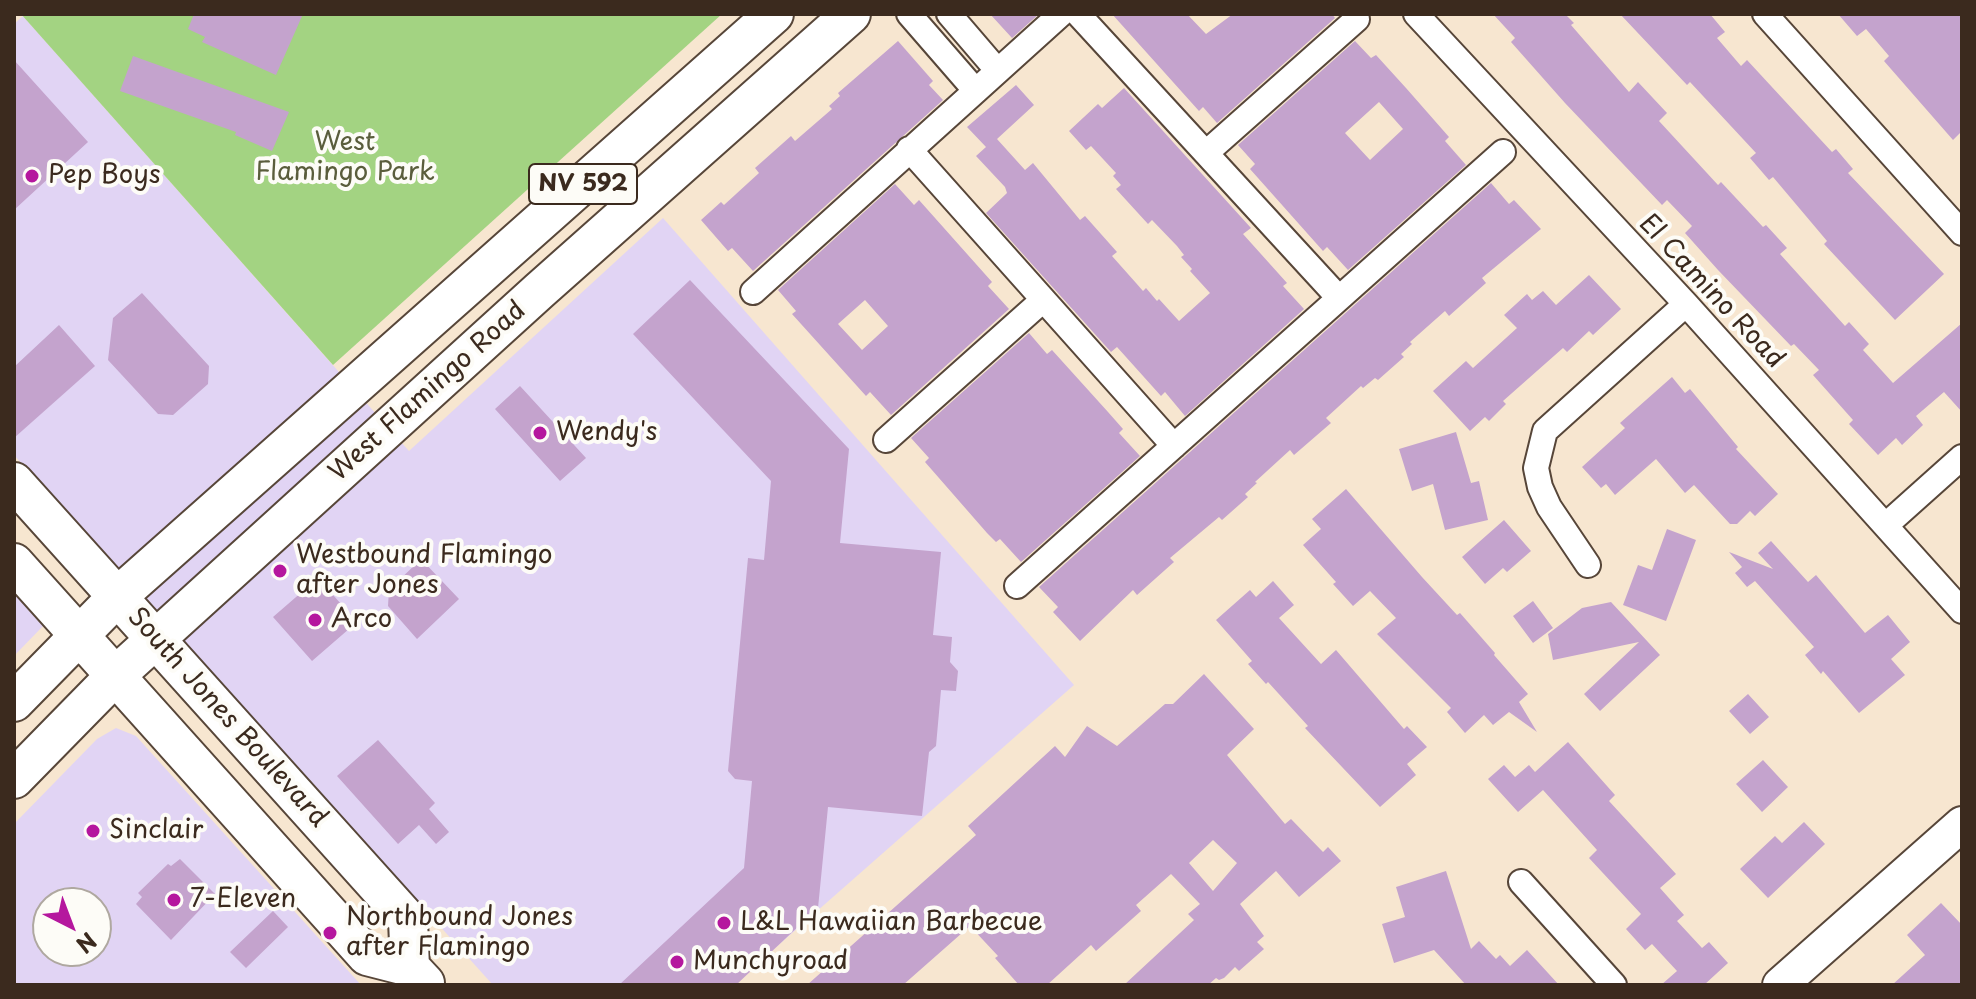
<!DOCTYPE html>
<style>
body{margin:0}
#map{position:relative;width:1976px;height:999px;overflow:hidden;background:#f7e6d0;font-family:"Playpen Sans",sans-serif}
canvas{display:block}
.frame{position:absolute;inset:0;border:16px solid #3b2a1e;pointer-events:none}
.north{position:absolute;left:32px;top:887px;width:80px;height:80px;box-sizing:border-box;background:#fdfcf7;border:2px solid #afa8a0;border-radius:50%;rotate:138deg;font-size:22px;font-weight:700;line-height:32px;text-align:center;color:#3b2a1e}
.north::after{content:'';display:block;margin:auto;width:28px;height:36px;background:#b5179e;clip-path:polygon(50% 0,100% 100%,50% 72%,0 100%)}
</style>
<div id="map">
<canvas width="1976" height="999"></canvas>
<div class="frame"></div>
<div class="north">N</div>
</div>
<script>
const ctx = document.querySelector('canvas').getContext('2d');
ctx.lineJoin = 'round';
function fillPath(path, color) { ctx.fillStyle = color; ctx.fill(path, 'evenodd'); }
function trace(path, color, width, dash) { ctx.strokeStyle = color; ctx.lineWidth = width; ctx.lineCap = dash ? 'butt' : 'round'; ctx.setLineDash(dash || []); ctx.stroke(path); }
function write(font, color, halo, rows, align = 'center') {
  ctx.font = font + ' "Playpen Sans",sans-serif'; ctx.lineWidth = 8; ctx.setLineDash([]); ctx.textBaseline = 'middle'; ctx.strokeStyle = halo; ctx.fillStyle = color; for (const [text, x, y, turn = 0] of rows) {
    ctx.save(); ctx.translate(x, y); ctx.rotate((+turn || 0) * Math.PI / 180); ctx.textAlign = isNaN(turn) ? turn : align; if (halo) ctx.strokeText(text, 0, 0); ctx.fillText(text, 0, 0); ctx.restore();
  }
}
const built = new Path2D(`
 M23 16 409 451 663 218 1074 685 733 985H493L14 455V24Z
 M14 594 43 626 14 656Z
 M116 728 136 736 361 985H14V824L97 739ZM48 903H96V951H48Z`);
const green = new Path2D(`
 M21 14H722L333 365Z`);
const building = new Path2D(`
 M194 14H303L276 75 202 42 205 37 188 29Z
 M990 14H1039L1012 38Z
 M1112 14H1187L1206 34 1233 14H1332L1335 18 1217 123 1203 107 1199 111Z
 M1493 14H1565L1574 23 1571 25 1629 92 1638 82 1667 113 1659 121 1718 185 1721 182 1763 227 1766 225 1787 248 1780 254 1845 326 1849 322 1869 344 1863 350 1893 383 1962 323V412L1944 392 1916 416 1923 425 1902 445 1896 438 1878 455 1849 424 1853 420 1813 375 1819 370 1794 344 1791 346 1718 270 1685 233 1692 226 1667 200 1662 205 1565 103 1511 42 1515 38Z
 M1620 14H1710L1725 32 1717 38 1741 66 1747 60 1832 152 1836 149 1853 169 1848 173 1944 274 1895 320 1824 244 1827 241 1773 177 1769 180 1750 158 1756 153 1690 82 1687 85Z
 M1838 14H1962V131L1953 140 1884 61 1889 56 1866 29 1857 36Z
 M898 41 933 81 929 85 943 100 753 271 732 248 728 251 701 220 721 202 724 205 759 173 755 168 791 136 795 141 832 109 829 106 840 96 838 93Z
 M1355 41 1371 58 1376 55 1406 88 1449 137 1445 141 1466 165 1348 270 1327 247 1323 251 1250 169 1255 164 1238 145ZM1379 102 1403 129 1370 160 1345 133Z
 M133 56 289 112 272 151 235 135 236 132 120 91Z
 M14 60 88 142 14 210Z
 M1016 85 1034 105 997 139 1025 170 1033 163 1080 220 1085 216 1117 252 1112 256 1136 283 1143 291 1146 288 1157 301 1159 299 1179 321 1210 293 1190 271 1192 269 1181 257 1184 255 1177 246 1152 220 1148 224 1116 189 1121 185 1113 176 1116 173 1091 146 1086 150 1069 131 1098 104 1102 108 1124 88 1251 228 1243 234 1287 283 1283 286 1304 309 1185 416 1165 392 1161 396 1117 347 1111 352 986 213 1007 193 1005 187 976 156 986 147 967 127Z
 M1491 183 1509 204 1514 200 1541 229 1482 278 1486 283 1449 316 1445 311 1410 342 1412 344 1401 354 1404 357 1378 380 1375 378 1363 388 1361 386 1326 418 1331 423 1294 455 1290 450 1255 482 1257 483 1245 494 1248 497 1222 520 1219 517 1170 558 1174 562 1137 595 1133 590 1080 641 1053 612 1058 607 1039 587Z
 M895 184 914 205 919 200 992 282 988 286 1009 309 891 415 870 392 866 396 792 314 796 311 778 290ZM865 300 888 326 862 350 838 324Z
 M1589 275 1621 309 1593 335 1589 331 1567 352 1563 348 1503 401 1506 404 1489 421 1485 417 1470 431 1433 391 1466 361 1473 368 1517 328 1504 315 1527 294 1532 300 1543 291 1556 305Z
 M690 280 849 449 840 543 941 552 933 635 952 637 950 662 958 671 956 691 941 690 936 746 929 752 922 816 828 807 818 908 736 985H619L744 868 752 781 735 779 728 771 748 558 764 560 771 481 633 334Z
 M142 293 209 366 208 384 173 415 158 414 108 360 113 318Z
 M59 325 95 366 14 438V367Z
 M1029 333 1047 354 1052 350 1108 412 1123 429 1119 433 1140 456 1021 562 1000 539 996 542 987 533 925 462 929 458 911 438Z
 M1672 377 1685 393 1690 389 1738 447 1736 449 1778 494 1755 516 1750 511 1737 524H1730L1694 485 1685 493 1656 459 1615 495 1606 484 1601 488 1582 467 1625 428 1620 423Z
 M520 386 586 458 560 481 495 409Z
 M1456 432 1471 483 1479 481 1488 520 1445 530 1433 484 1412 491 1399 449Z
 M1346 489 1422 577 1457 615 1460 613 1495 653 1494 655 1528 694 1519 702 1537 732 1509 712 1493 725 1484 715 1465 733 1447 712 1451 708 1377 634 1396 618 1370 591 1353 606 1333 584 1336 582 1303 545 1321 529 1312 519Z
 M1504 520 1531 551 1507 572 1503 568 1485 584 1462 557Z
 M1667 529 1696 540 1666 621 1623 605 1638 565 1652 570Z
 M1771 541 1808 582 1816 575 1865 633 1888 615 1910 642 1891 659 1905 675 1859 713 1823 671 1821 674 1805 655 1814 647 1755 581 1747 587 1735 573 1742 567 1729 552 1773 569 1758 553Z
 M421 559 459 599 417 639 388 606 389 590Z
 M318 578 357 622 312 661 273 617Z
 M1273 581 1294 605 1279 618 1321 664 1336 650 1404 729 1407 726 1427 747 1407 764 1416 775 1380 807 1305 728 1308 726 1268 682 1266 684 1248 664 1252 661 1216 620 1250 590 1256 597Z
 M1533 601 1553 628 1533 643 1513 616Z
 M1611 602 1660 655 1600 711 1584 694 1639 642 1553 660 1548 634 1582 608Z
 M1204 674 1254 729 1227 755 1285 824 1291 819 1323 852 1328 847 1341 861 1299 897 1276 871 1240 904 1264 936 1257 942 1264 949 1239 971 1235 967 1224 978 1219 980 1216 978 1208 985H1124L1194 920 1188 914 1200 904 1171 874 1136 905 1141 911 1096 951 1091 945 1047 985H1019L995 958 998 956 970 926 903 985H807L976 835 968 826 1055 746 1065 757 1087 726 1117 746 1165 704H1173ZM1213 840 1237 863 1213 891 1189 863Z
 M1748 694 1769 717 1750 734 1729 711Z
 M378 740 435 803 429 809 449 832 436 844 419 825 398 844 337 776Z
 M1568 742 1615 795 1609 801 1676 874 1660 888 1684 915 1677 921 1702 948 1709 942 1728 963 1704 985H1661L1677 971 1652 944 1645 950 1626 929 1641 914 1589 858 1597 850 1543 790 1518 812 1488 779 1504 765 1515 777 1529 765 1535 772Z
 M1763 760 1788 787 1762 812 1736 784Z
 M1804 822 1825 844 1768 898 1740 869 1775 836 1782 843Z
 M180 859 215 894 171 940 136 904 142 897 138 893 168 864 171 866Z
 M1446 871 1471 949 1479 941 1496 959 1500 955 1510 966 1527 950 1559 985H1466L1434 950 1394 963 1382 924 1405 917 1396 887Z
 M1941 903 1962 925V985H1892L1925 955 1907 935Z
 M273 911 288 927 246 968 230 952Z`);
const street = new Path2D(`
 M909 14 975 90
 M949 14 997 70
 M1078 14 1339 298
 M1416 14 1686 304 1962 611
 M1765 14 1962 233
 M909 149 1174 446
 M1206 153 1357 19
 M753 292 1061 14
 M886 440 1043 300
 M1886 525 1962 457
 M1588 565 1549 507 1540 487 1536 468 1545 431 1686 304
 M1017 586 1503 152
 M1521 882 1614 985`);
const secondary = new Path2D(`
 M1780 985 1962 824`);
const primary = new Path2D(`
 M14 482 408 920 410 967
 M14 563 367 956 410 967 425 983
 M14 702 117 597 774 14
 M14 779 114 677 539 291 851 14`);
const markers = [
 [32,176,8,"#b5179e"],
 [540,433,8,"#b5179e"],
 [280,571,8,"#b5179e"],
 [315,620,8,"#b5179e"],
 [93,831,8,"#b5179e"],
 [174,900,8,"#b5179e"],
 [724,923,8,"#b5179e"],
 [330,933,8,"#b5179e"],
 [677,962,8,"#b5179e"]
];
const shields = [
 [583,184,108]
];
const shieldNames = [
 ["NV 592",583,184]
];
const parkNames = [
 ["West",345,143],
 ["Flamingo Park",345,173]
];
const poiNames = [
 ["Pep Boys",48,176],
 ["Wendy's",556,433],
 ["Westbound Flamingo",296,556],
 ["after Jones",296,586],
 ["Arco",331,620],
 ["Sinclair",109,831],
 ["7-Eleven",190,900],
 ["Northbound Jones",346,918],
 ["after Flamingo",346,948],
 ["L&L Hawaiian Barbecue",740,923],
 ["Munchyroad",693,962]
];
const streetNames = [
 ["El Camino Road",1711,292,47],
 ["West Flamingo Road",428,392,-42],
 ["South Jones Boulevard",227,718,48]
];
fillPath(built, '#e1d4f4');
fillPath(green, '#a3d382');
fillPath(building, '#c4a3cd');
trace(street, '#574639', 28);
trace(secondary, '#574639', 38);
trace(primary, '#574639', 42);
trace(street, '#fff', 24);
trace(secondary, '#fff', 34);
trace(primary, '#fff', 38);
for (const [x, y, r, color] of markers) { const dot = new Path2D(); dot.arc(x, y, r, 0, 2 * Math.PI); ctx.fillStyle = color; ctx.fill(dot); trace(dot, '#fdfcf7', 3); }
for (const [x, y, w] of shields) { const box = new Path2D(); box.roundRect(x - w / 2, y - 20, w, 40, 6); ctx.fillStyle = '#fdfcf7'; ctx.fill(box); trace(box, '#3b2a1e', 2); }
write('bold 24px', '#3b2a1e', null, shieldNames);
write('26px', '#5a5d3c', '#fdfcf7', parkNames);
write('26px', '#3b2a1e', '#fdfcf7', poiNames, 'left');
write('26px', '#3b2a1e', '#fdfcf7', streetNames);
</script>
